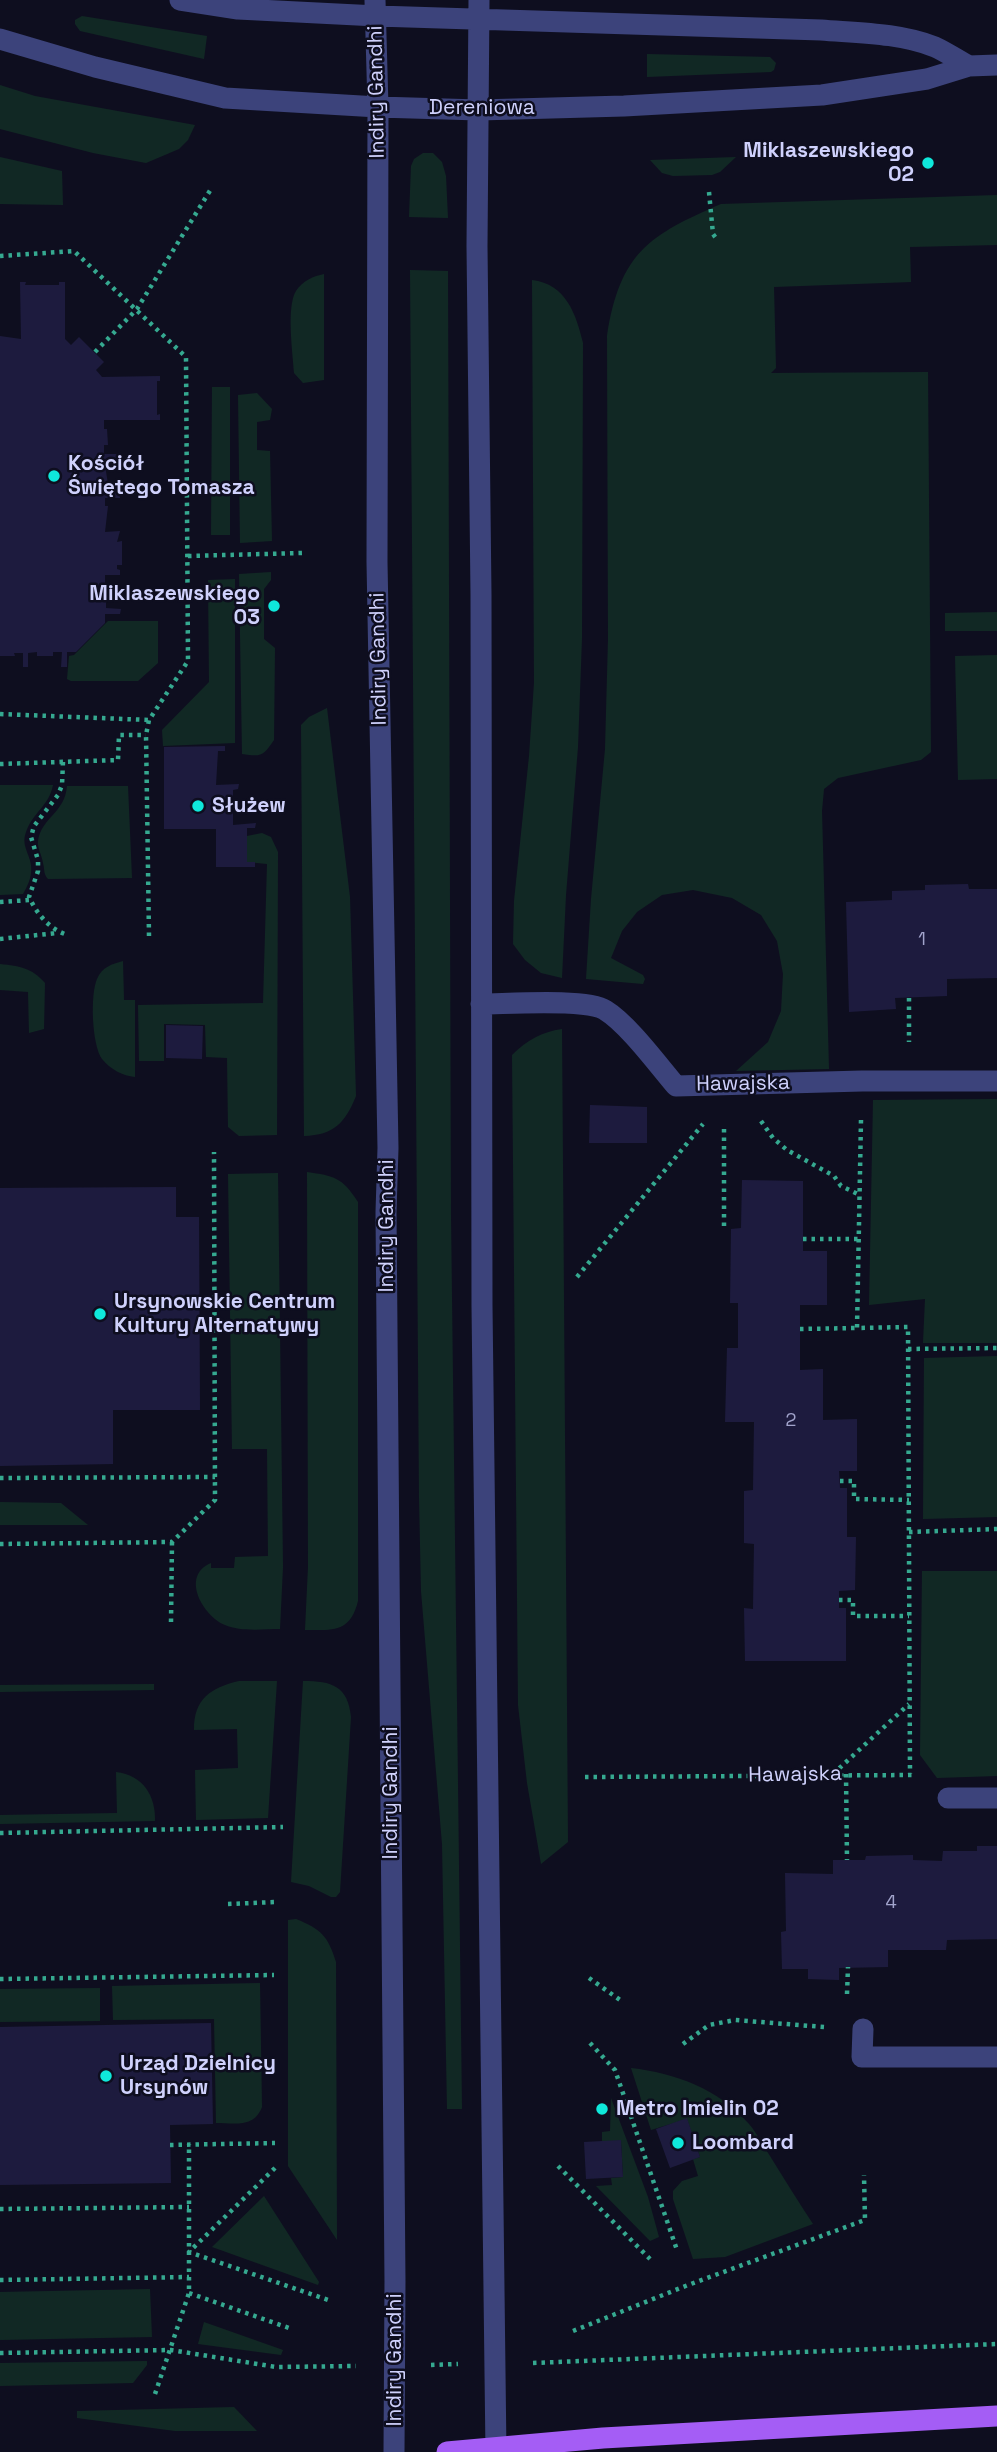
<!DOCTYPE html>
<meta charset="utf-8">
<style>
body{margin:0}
canvas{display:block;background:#0e0e1f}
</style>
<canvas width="997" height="2452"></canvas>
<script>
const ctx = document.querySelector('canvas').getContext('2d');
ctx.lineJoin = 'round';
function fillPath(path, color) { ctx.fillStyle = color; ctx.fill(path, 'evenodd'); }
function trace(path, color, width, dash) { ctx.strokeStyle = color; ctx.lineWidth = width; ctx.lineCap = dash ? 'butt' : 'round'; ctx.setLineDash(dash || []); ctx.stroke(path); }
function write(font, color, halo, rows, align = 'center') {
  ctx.font = font + ' "Space Grotesk",sans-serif'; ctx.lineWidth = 5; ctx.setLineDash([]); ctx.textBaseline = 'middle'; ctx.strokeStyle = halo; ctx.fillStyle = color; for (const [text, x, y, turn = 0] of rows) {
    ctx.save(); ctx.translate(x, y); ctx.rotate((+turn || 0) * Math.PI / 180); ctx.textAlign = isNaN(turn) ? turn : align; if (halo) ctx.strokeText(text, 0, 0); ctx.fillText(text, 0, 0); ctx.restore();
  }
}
const green = new Path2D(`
 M82 16 207 36 204 59 80 31 75 24V20Z
 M647 54 770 57 776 63 774 70 771 72 647 77Z
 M0 85 35 96 195 125 188 140 179 149 146 163 93 153 0 129Z
 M423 153H433L442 162 446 176 448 218 409 217 411 166 414 159Z
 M0 157 62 171 63 205 0 204Z
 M736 157 720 172 712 175 673 176 662 173 650 160Z
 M997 195V245L910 247 911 282 774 287 776 368 771 373 928 372 931 752 921 760 838 778 824 789 822 811 829 1069 736 1071 768 1042 781 1011 783 974 777 941 761 915 732 898 693 890 662 895 637 912 622 931 611 958 643 975 645 979 643 984 586 979 591 899 605 749 608 639 607 336C620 253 649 235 721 204Z
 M410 270 448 271 451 1216 462 2109H447L442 1844 421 1591 419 1498Z
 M324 274V380L303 383 294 373C293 354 286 307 296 291 302 281 314 276 324 274Z
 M532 280C566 284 576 314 583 343L582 638 578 747 566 895 562 978 541 973 525 960 513 944 514 901 529 756 534 683Z
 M212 387H230V535H211Z
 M257 393 272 409 270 420 257 422V450L270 451 272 541 240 543 238 395Z
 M271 572V580L264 589V639L275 648 274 740C263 756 262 757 242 754L239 574Z
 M235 579V743L163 746 162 730 209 682 208 580Z
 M997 612V631H945V613Z
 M108 621H158V663L138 681H71L67 679 69 656 74 655Z
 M997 655V779L958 780 955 656Z
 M327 708 350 897 356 1096C345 1123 334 1135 304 1136L301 725 309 717Z
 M0 785H53C49 806 33 812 26 832 18 853 44 860 23 894L0 895Z
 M67 786H128L132 878 48 879C43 873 45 870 43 863 42 855 37 848 38 841 41 818 65 813 67 786Z
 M262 833 271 837 278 852 277 1135 239 1136 228 1127 227 1058 206 1057 205 1025 164 1024V1061H139L138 1005 263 1003 267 864 247 862V836Z
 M123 961 124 1000H135V1077C123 1076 110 1069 102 1059 92 1045 90 995 97 979 102 967 112 964 123 961Z
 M0 964C20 966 32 968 45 983L44 1029 29 1033 28 992 0 990Z
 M562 1029 568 1842 541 1864 527 1783 518 1705 512 1055C527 1040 542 1032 562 1029Z
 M997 1099V1343H923L925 1299 869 1305 873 1100Z
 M307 1172C334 1176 342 1177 358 1202V1601C350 1633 333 1630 305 1630L308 1567Z
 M278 1173 283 1567 280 1629C263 1629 241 1632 225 1625 203 1616 180 1576 211 1563V1568H234L235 1557 268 1556 267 1449H232L228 1174Z
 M997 1356V1517L923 1519 924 1358Z
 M0 1502 61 1503 88 1525H0Z
 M922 1571H997V1776L937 1778 920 1755Z
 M239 1681H277L268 1818 196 1820 195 1770 238 1768 237 1729 194 1730C194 1699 210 1688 239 1681Z
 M303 1681C332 1681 348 1686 351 1717L340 1892 336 1897H331L309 1886 291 1882Z
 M154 1684V1690L0 1692V1685Z
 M116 1772C143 1775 156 1796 155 1821L0 1824V1815L117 1813Z
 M296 1919C321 1929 328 1936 336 1962L337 2240 288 2166V1920Z
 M260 1983 262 2107C254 2128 235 2123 216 2123L214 2019 113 2020 112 1986Z
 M100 1988V2021L0 2022V1989Z
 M631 2068C675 2073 719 2089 749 2124 757 2133 763 2146 770 2156 784 2179 798 2201 813 2224L725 2257 693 2259 673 2199V2191L682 2181 698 2176 693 2159 700 2157 687 2119 651 2130Z
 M611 2098 648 2197 659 2237 650 2241 596 2186 612 2185 611 2178 623 2177 621 2141 602 2142V2132L610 2131Z
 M264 2196 319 2282 318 2285 212 2247Z
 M150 2289 152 2337 0 2340V2292Z
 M204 2322 283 2350 281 2355 198 2344Z
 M147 2361V2365L133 2383 0 2386V2363Z
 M234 2407 257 2431H175L77 2418V2411Z`);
const building = new Path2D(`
 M20 282H26L25 285H59V282H65V339L71 345 79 337 104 362 96 370 102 377 160 376V381H157V415L160 414V420H104V429H107L108 445H104V454H120L119 459H104L108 484H105V492L120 493V498H105V506H108L105 532 120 531 117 542 122 541V565H117V569L120 570V575H105V583H108L109 600H106V608L121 609 120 614H105V623L76 652H67V667H61L62 652H53V656H37V652L28 653V667H23V653H14L15 656H0V336L21 339Z
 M225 746V751H218L216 785 239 784 238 789 233 790V825L256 823 255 828H247V862H255V867H216V829H164V747Z
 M968 884 969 889H997V978L947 979V996L895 998 896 1009 849 1012 846 902 892 900V891L925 890V885Z
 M166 1025 203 1026 202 1059 166 1058Z
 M590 1105 647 1107V1143H589Z
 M742 1180 803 1181V1251H827V1305H800V1370L823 1369V1420L857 1419V1471H839L840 1488H847V1537H856L855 1590 839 1591V1608H846V1661H745L744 1608 753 1609 754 1544 744 1543V1491L753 1490 754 1422H725L727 1348H738V1303H730L731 1229 741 1228Z
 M176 1187V1217H199L200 1410H113V1464L0 1466V1188Z
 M977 1846H997V1939L947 1940 946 1950H888V1967L839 1968V1980L808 1979V1969H782L781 1932 786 1931 785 1873 833 1874V1860H865L866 1856 913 1855V1860L942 1861 943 1851H977Z
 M211 2023 213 2124 170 2125 171 2183 0 2185V2027Z
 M687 2118 700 2157 670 2168 656 2129Z
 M621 2140 623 2177 586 2179 584 2142Z`);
const path = new Path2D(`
 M709 192 713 234 718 241
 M0 256 74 251 186 357 188 661 149 720 146 735 149 936
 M95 352 137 309 211 189
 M188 556 302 553
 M0 714 149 720
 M63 762 62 785 58 795 34 826 31 837 38 860V871L29 897C37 914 50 930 68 935
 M0 764 118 760 119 735H146
 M0 902 30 900
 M0 939 57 933
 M909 998V1042
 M861 1120 857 1328 908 1327 910 1774
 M761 1121 773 1138 787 1150 834 1176 841 1186 860 1195
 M724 1226V1124
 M803 1239H858
 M577 1277 703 1124
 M800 1329 857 1328
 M908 1349 997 1348
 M0 1478 215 1477
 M840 1481H854V1499L909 1500
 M909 1532 997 1529
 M0 1544 172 1542 215 1500 214 1152
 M839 1600H853V1616H909
 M171 1622 172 1542
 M833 1774 909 1704
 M846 1774 847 1860
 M585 1777 913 1775
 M0 1833 283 1827
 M228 1904 276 1902
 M589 1978 620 2000
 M0 1979 274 1975
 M847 1994 848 1967
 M590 2043 615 2070 677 2250
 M683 2044 709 2025 735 2020 824 2027
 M170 2145 275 2143
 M558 2166 650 2259
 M275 2168 189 2252 331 2301
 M0 2209 189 2207
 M0 2280 189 2277
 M189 2293 289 2328
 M573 2331 688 2285 865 2220 864 2175
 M0 2353 171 2350 276 2367 356 2366
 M533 2363 997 2344
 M431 2365 458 2364
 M155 2394 189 2293V2144`);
const minor = new Path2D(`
 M180 0 238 9 377 16 821 30C858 33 900 33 935 47 946 52 958 60 969 66
 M375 0 378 107 377 562 388 1148 386 1212 395 2281 394 2452
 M479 0 477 246 481 595 482 1306 496 2452
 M0 39 95 67 225 98 378 107 479 110 624 106 822 95 927 79 969 66 997 65
 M481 1004C506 1004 587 998 605 1010 628 1024 658 1065 676 1086L862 1081H997
 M948 1798H997
 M863 2029 862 2057H997`);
const major = new Path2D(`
 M447 2452 603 2438 997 2416`);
const markers = [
 [928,163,7,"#0fe8db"],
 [54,476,7,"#0fe8db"],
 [274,606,7,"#0fe8db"],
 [198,806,7,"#0fe8db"],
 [100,1314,7,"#0fe8db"],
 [106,2076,7,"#0fe8db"],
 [602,2109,7,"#0fe8db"],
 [678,2143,7,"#0fe8db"]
];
const numberNames = [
 ["1",922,940],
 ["2",791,1421],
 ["4",891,1903]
];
const streetNames = [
 ["Indiry Gandhi",377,92,-91],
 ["Dereniowa",482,108],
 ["Indiry Gandhi",379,659,-91],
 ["Hawajska",743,1084,-1],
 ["Indiry Gandhi",387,1226,-90],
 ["Hawajska",795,1775,-1],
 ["Indiry Gandhi",391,1793,-90],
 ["Indiry Gandhi",395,2360,-90]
];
const poiNames = [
 ["Miklaszewskiego",914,151,"right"],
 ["02",914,175,"right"],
 ["Kościół",68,464],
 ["Świętego Tomasza",68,488],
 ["Miklaszewskiego",260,594,"right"],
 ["03",260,618,"right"],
 ["Służew",212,806],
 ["Ursynowskie Centrum",114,1302],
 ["Kultury Alternatywy",114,1326],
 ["Urząd Dzielnicy",120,2064],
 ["Ursynów",120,2088],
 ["Metro Imielin 02",616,2109],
 ["Loombard",692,2143]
];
fillPath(green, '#112824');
fillPath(building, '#1d1b3e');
trace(path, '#35a990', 4.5, [3.5, 5]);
trace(minor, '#3c437b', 21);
trace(major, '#a45df5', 21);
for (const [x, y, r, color] of markers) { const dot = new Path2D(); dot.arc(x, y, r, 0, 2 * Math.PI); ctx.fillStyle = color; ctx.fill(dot); trace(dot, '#0e0e1f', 2.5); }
write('18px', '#a2a4cc', null, numberNames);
write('21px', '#cfd1fc', '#0e0e1f', streetNames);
write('bold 21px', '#cfd1fc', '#0e0e1f', poiNames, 'left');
</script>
